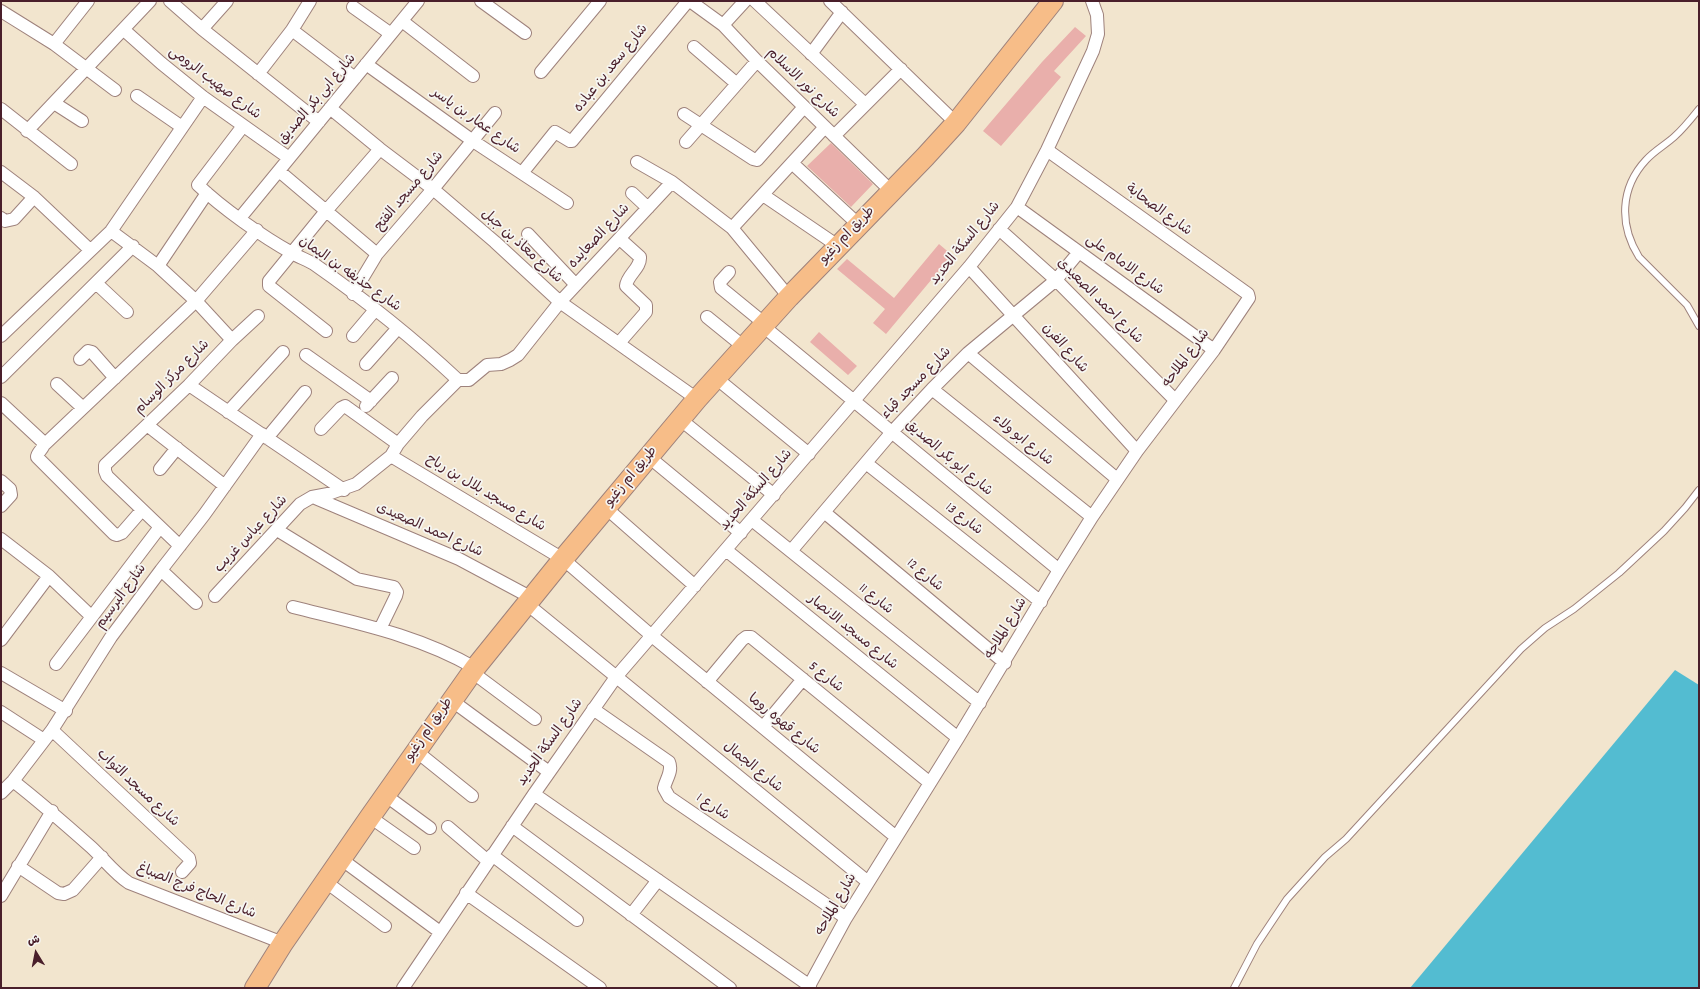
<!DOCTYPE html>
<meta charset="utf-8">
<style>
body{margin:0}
#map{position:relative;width:1700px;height:989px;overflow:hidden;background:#f2e5ce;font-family:Dekko,"Playpen Sans Arabic",sans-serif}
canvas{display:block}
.frame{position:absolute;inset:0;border:2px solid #4a1f2b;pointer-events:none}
.north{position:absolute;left:16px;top:933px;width:40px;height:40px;-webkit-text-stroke:3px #f6f6f2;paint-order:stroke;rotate:350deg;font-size:11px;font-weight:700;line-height:16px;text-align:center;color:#4a1f2b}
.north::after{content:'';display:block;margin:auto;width:14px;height:18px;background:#4a1f2b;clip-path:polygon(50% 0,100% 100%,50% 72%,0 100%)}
</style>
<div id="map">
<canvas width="1700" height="989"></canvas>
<div class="frame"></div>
<div class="north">ش</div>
</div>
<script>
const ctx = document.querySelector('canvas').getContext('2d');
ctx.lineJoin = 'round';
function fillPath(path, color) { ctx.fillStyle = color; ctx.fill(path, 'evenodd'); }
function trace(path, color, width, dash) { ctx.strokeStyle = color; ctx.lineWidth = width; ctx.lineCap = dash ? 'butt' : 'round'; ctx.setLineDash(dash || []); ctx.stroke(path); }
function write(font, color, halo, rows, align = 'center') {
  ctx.font = font + ' Dekko,"Playpen Sans Arabic",sans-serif'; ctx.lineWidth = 3.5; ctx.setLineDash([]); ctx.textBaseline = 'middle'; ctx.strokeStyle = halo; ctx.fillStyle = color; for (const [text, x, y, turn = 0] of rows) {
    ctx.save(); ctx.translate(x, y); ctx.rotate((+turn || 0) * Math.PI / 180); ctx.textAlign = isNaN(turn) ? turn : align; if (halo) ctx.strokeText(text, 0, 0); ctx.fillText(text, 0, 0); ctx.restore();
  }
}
const water = new Path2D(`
 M1675 670 1699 685V988H1410Z`);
const building = new Path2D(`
 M1075 27 1086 36 1054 71 1061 77 1001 146 983 131 1042 62Z
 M831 143 873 184 851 207 807 166Z
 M939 244 952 255 886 334 873 323 885 309 837 269 847 259 894 298Z
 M819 332 857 366 848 375 810 342Z`);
const service = new Path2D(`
 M1699 109C1691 119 1684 128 1674 137 1665 145 1654 151 1646 160 1620 188 1619 225 1639 257L1687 305 1699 326
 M1234 988 1257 944 1287 899 1325 857 1346 839 1521 649 1545 628 1574 609 1619 573 1664 531 1685 508 1699 490`);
const minor = new Path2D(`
 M170 1 202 29 319 122
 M481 1 525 33
 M690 1 723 25 757 61 891 191
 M755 1 865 104
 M830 1 956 123
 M353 7 391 34
 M1 11 54 44 115 90
 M402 21 473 76
 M723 25 745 1
 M202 29 227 1
 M124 30 161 63 203 97 289 158
 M292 30 355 78
 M54 44 88 1
 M694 47 737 84
 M811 54 842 12
 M366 64 473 141 567 203
 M541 72 600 1
 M258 74 292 30 310 1
 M137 96 182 127
 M54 103 82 121
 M330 108 380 149 433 189 495 242 560 302 697 399
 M1 109 71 164
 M684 114 753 159 757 160 804 107
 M243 126 198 185C222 208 263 237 292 253 299 257 307 260 314 264 364 299 413 338 458 380
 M27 131 150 1
 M834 136 901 69
 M686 142 757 61
 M637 162 672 182 732 228 789 297
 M792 163 859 225
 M279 171 377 254
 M1 172 34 197 90 250
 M522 173 555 132 570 141H572L688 1
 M632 193 648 208
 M763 195 838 246
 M1017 207 1214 350
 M1 218 5 221 14 219 34 197
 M240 218 418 1
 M732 228 825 127
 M999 229 1056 280 1175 400
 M111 231 158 266 196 301 232 340
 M528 234 576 285
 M158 266 207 193
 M969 267 1137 451
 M729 272 720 282 721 288 765 324
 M96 283 127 312
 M353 294 377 254 433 189 495 113
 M707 317 744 347
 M763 326 1059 570
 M326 331 269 286V281L326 211 380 149
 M1 336 111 231 203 97
 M353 336 375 310
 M619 343 646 312V305L626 286C627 275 641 268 640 257L620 239
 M968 353 1117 479
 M306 355 371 401
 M80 359 88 351 92 352 115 378
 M366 364 398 328
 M1 377 133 246
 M716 378 809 454
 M458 380H469L487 365 501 364 510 360 518 355 560 302 672 182
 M57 384 83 408
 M189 385 344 490
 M932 389 1092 517
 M1 403 44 443C44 449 37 452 37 457L114 534 117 535 122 533 142 510
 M366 406 392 378
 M228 412 283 352
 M681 420 774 495
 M147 425 225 486
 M321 429 341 408 345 406 398 444
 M267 438 305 392
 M44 445 196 301 257 230
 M391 456 563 559 652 636 896 837
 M649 457 741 533
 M866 463 1041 602
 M160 469 177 448
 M1 481 10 489 11 495 1 506
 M313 497 459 559 532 598
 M606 508 695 586
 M824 512 1005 663
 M752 520 980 703
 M277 530 357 579 394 587 397 592 396 596 380 629
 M1 539 49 576 91 616
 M180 546 107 476 105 471V465L189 385 232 340 258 316
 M726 550 958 738
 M791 551 892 432 932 389 968 353 1056 280 1079 252
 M161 570 196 603
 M215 596 300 504 312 497 328 494 356 484 391 456 398 444 422 416 458 380
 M527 604 868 882
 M293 607C356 623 418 635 475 668
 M1 640 49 576
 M56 664 160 527
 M472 672 535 719
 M1 673 66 711
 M707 682 742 640 746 637H751L930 783
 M451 700 549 772
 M593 709 669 762C673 771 666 779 664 788L669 797 846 918
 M1 712 44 740
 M763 727 803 679
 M52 730 189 858 190 863 182 872
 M416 751 472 796
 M13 781C40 802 65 824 91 847 104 859 114 873 129 883L283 943
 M1 793 13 781 52 730 111 637 161 570 204 515 262 434
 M534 794 810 986
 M385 795 430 828
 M370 817 414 848
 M512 826 730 988
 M448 827 488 861
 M492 855 577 920
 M341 859 440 932
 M18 866 58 893 64 894 73 890 102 857
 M326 882 385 926
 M466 893 600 988
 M1 896 52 811
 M631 915 658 880
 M403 988 534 794 616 677 969 267 1017 207 1047 150 1093 51 1098 34 1097 15 1092 1
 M808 988 846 918 958 738 1059 570 1092 517 1137 451 1214 350 1249 298 1248 294 1047 150`);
const primary = new Path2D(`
 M255 988 283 943 370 817 475 668 563 559 697 399 789 297 925 157 956 123 1053 1`);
const streetNames = [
 ["شارع سعد بن عباده",612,69,-51],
 ["شارع صهيب الرومى",214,84,37],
 ["شارع نور الاسلام",802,84,44],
 ["شارع ابى بكر الصديق",318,100,-50],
 ["شارع عمار بن ياسر",475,122,35],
 ["شارع مسجد الفتح",410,192,-50],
 ["شارع الصحابة",1158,211,36],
 ["طريق ام زغيو",848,236,-46],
 ["شارع الصعايده",600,237,-47],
 ["شارع السكة الحديد",966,244,-51],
 ["شارع معاذ بن جبل",521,247,42],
 ["شارع الامام على",1124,266,36],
 ["شارع حذيفه بن اليمان",349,275,35],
 ["شارع احمد الصعيدى",1099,302,45],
 ["شارع الفرن",1064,349,48],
 ["شارع الملاحه",1187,359,-53],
 ["شارع مركز الوسام",173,378,-45],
 ["شارع مسجد قباء",917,384,-46],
 ["شارع ابو ولاء",1022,441,39],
 ["شارع ابو بكر الصديق",948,459,40],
 ["طريق ام زغيو",632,477,-50],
 ["شارع السكة الحديد",757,491,-49],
 ["شارع مسجد بلال بن رباح",485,494,31],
 ["شارع 13",963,520,38],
 ["شارع احمد الصعيدى",429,531,24],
 ["شارع عباس غريب",252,535,-47],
 ["شارع 12",924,576,40],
 ["شارع البرسيم",122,597,-54],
 ["شارع 11",875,600,39],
 ["شارع الملاحه",1007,629,-59],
 ["شارع مسجد الانصار",852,633,39],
 ["شارع 5",825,678,39],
 ["شارع قهوه روما",783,725,39],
 ["طريق ام زغيو",430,730,-55],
 ["شارع السكة الحديد",551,743,-55],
 ["شارع الجمال",752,768,39],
 ["شارع مسجد التواب",137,789,43],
 ["شارع 1",712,808,34],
 ["شارع الحاج فرج الصباغ",196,892,22],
 ["شارع الملاحه",837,905,-60]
];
fillPath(water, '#53bcd1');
fillPath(building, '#e9afab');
trace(service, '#9e827c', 8);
trace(minor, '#9e827c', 14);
trace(primary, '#9e827c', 22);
trace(service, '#fff', 6);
trace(minor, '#fff', 12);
trace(primary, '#f7bd88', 20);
write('14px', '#4a1f2b', '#f6f6f2', streetNames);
</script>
